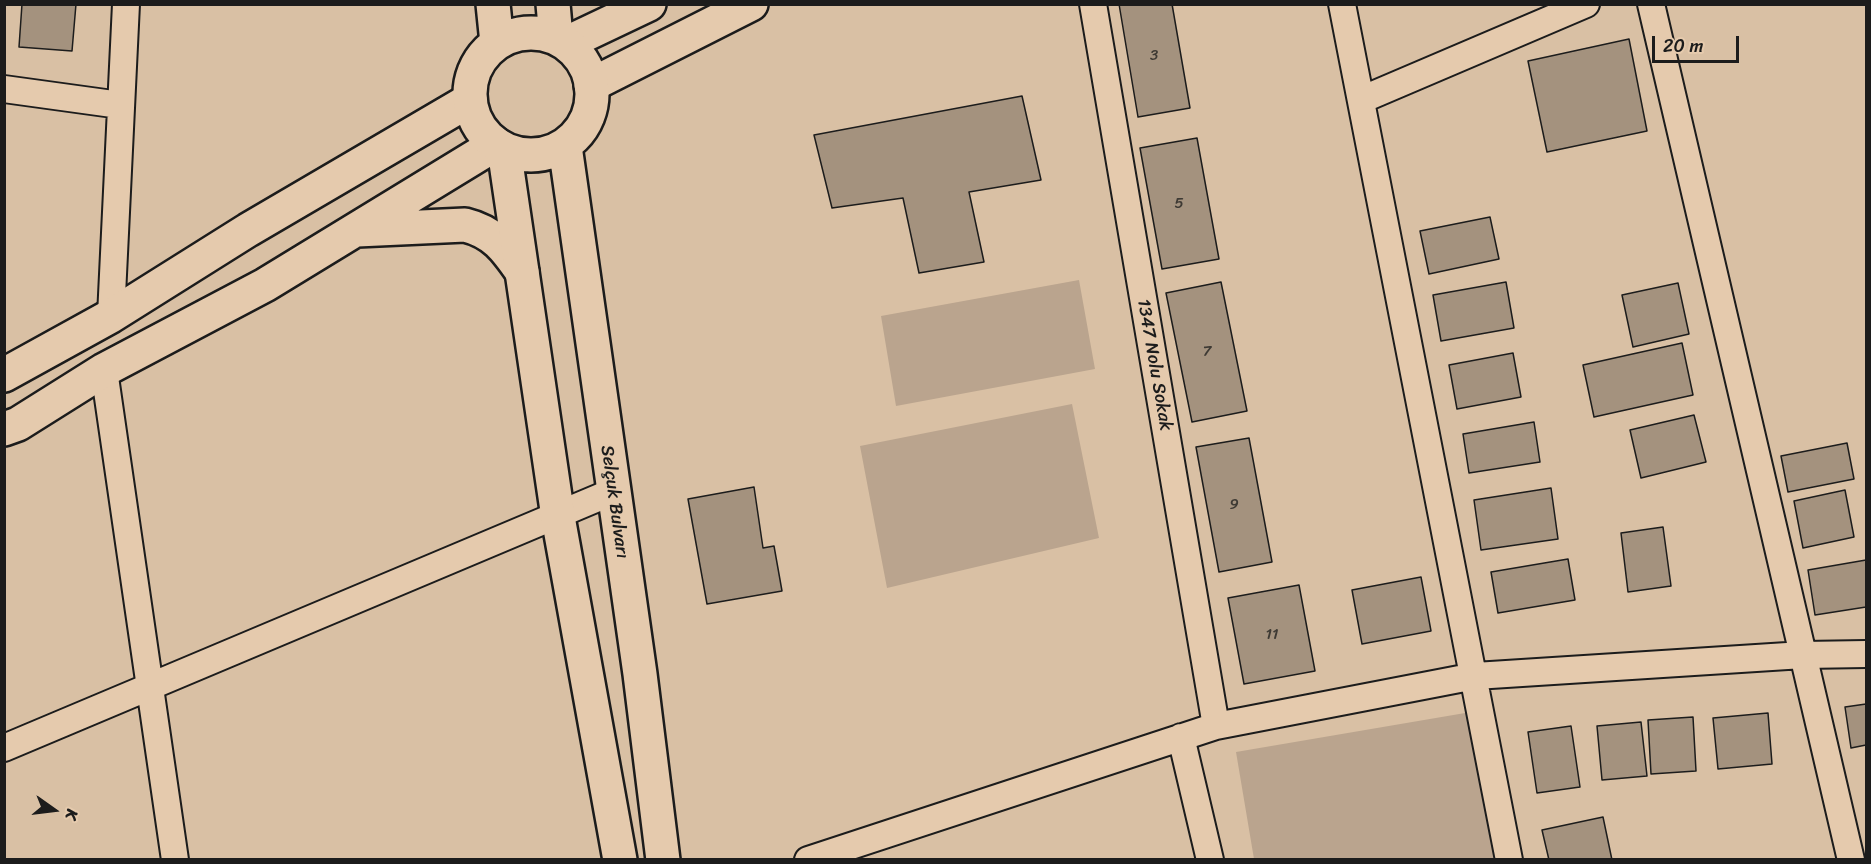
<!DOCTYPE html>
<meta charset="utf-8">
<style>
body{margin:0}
#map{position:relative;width:1871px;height:864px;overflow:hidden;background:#d9c0a4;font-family:Sriracha,sans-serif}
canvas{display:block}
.frame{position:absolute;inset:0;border:6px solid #1c1c1c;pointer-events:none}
.north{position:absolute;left:24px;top:780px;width:60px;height:60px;-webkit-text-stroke:4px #e5caad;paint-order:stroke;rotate:104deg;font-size:16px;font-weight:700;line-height:24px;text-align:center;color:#1c1c1c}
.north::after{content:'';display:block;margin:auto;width:21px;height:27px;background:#1c1c1c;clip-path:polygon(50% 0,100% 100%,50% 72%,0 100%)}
.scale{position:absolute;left:1652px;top:36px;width:87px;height:27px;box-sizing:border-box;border:3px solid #1c1c1c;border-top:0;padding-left:8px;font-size:18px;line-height:21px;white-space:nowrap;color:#1c1c1c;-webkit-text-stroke:4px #e5caad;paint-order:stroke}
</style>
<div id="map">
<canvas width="1871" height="864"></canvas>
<div class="frame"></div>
<div class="north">K</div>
<div class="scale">20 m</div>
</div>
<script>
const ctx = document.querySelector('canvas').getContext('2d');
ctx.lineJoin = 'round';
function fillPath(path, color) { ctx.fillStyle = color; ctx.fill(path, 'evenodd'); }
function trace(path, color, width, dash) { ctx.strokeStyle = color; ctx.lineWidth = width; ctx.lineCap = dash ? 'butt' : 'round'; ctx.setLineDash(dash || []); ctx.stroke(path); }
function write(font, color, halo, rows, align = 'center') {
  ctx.font = font + ' Sriracha,sans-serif'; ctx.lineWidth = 4.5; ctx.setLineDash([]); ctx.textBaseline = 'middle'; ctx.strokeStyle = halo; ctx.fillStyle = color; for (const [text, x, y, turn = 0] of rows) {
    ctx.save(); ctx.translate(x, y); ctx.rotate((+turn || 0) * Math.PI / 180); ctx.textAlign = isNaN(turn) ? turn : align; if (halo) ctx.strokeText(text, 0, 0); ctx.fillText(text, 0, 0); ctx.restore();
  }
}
const green = new Path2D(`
 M1079 280 1095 369 896 406 881 316Z
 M1072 404 1099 538 887 588 860 446Z
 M1471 712 1496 859H1254L1236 752Z`);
const building = new Path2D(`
 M22 4H76L72 51 19 47Z
 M1119 4H1172L1190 108 1138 117Z
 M1629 39 1647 131 1547 152 1528 61Z
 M1022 96 1041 180 969 192 984 262 919 273 903 198 832 208 814 135Z
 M1197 138 1219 259 1162 269 1140 148Z
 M1490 217 1499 259 1429 274 1420 231Z
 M1221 282 1247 411 1192 422 1166 293Z
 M1506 282 1514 328 1441 341 1433 295Z
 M1678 283 1689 334 1633 347 1622 295Z
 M1682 343 1693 395 1594 417 1583 365Z
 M1513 353 1521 397 1457 409 1449 365Z
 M1694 415 1706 462 1641 478 1630 430Z
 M1534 422 1540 462 1469 473 1463 434Z
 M1249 438 1272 562 1219 572 1196 447Z
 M1847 443 1854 479 1788 492 1781 456Z
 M754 487 763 548 774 546 782 591 707 604 688 499Z
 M1551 488 1558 539 1481 550 1474 500Z
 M1845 490 1854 537 1803 548 1794 501Z
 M1663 527 1671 586 1628 592 1621 533Z
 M1568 559 1575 600 1498 613 1491 572Z
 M1866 560V607L1815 615 1808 570Z
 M1421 577 1431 631 1362 644 1352 590Z
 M1299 585 1315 671 1244 684 1228 598Z
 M1866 704V745L1851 748 1845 707Z
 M1768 713 1772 764 1718 769 1713 718Z
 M1693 717 1696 771 1651 774 1648 720Z
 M1641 722 1647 776 1602 780 1597 726Z
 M1571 726 1580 787 1537 793 1528 732Z
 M1603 817 1612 860H1549L1542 830Z`);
const street = new Path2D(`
 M1093 4 1216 726
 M1342 4 1509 860
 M1651 4 1851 860
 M4 89 120 105
 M1361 100 1586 4
 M111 316 126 4
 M104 370 175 860
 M1181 737 1210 860
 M4 748 612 492
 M808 860 1216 726 1475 676 1803 655 1866 654`);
const secondary = new Path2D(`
 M567 43 649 4
 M591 85 751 4
 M357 230 465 225C494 232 506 249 522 272
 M4 375 111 316 248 230 470 100
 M4 429 18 424 104 370 265 285 496 144`);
const primary = new Path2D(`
 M493 4 497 43
 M553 4 556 38
 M470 94a61 61 0 1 1 122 0a61 61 0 1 1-122 0Z
 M565 146 640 674 663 860
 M504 149 558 517 620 860`);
const numberNames = [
 ["3",1154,56],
 ["5",1179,204],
 ["7",1207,352],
 ["9",1234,505],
 ["11",1272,635]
];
const streetNames = [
 ["1347 Nolu Sokak",1154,365,80],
 ["Selçuk Bulvarı",614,502,82]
];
fillPath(green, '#baa48e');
fillPath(building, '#a4927e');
trace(building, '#1c1c1c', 1.5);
trace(street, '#1c1c1c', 30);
trace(secondary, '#1c1c1c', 38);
trace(primary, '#1c1c1c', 38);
trace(street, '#e5caad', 26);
trace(secondary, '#e5caad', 33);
trace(primary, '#e5caad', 33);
write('15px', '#3e3a34', null, numberNames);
write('18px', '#1c1c1c', '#e5caad', streetNames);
</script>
